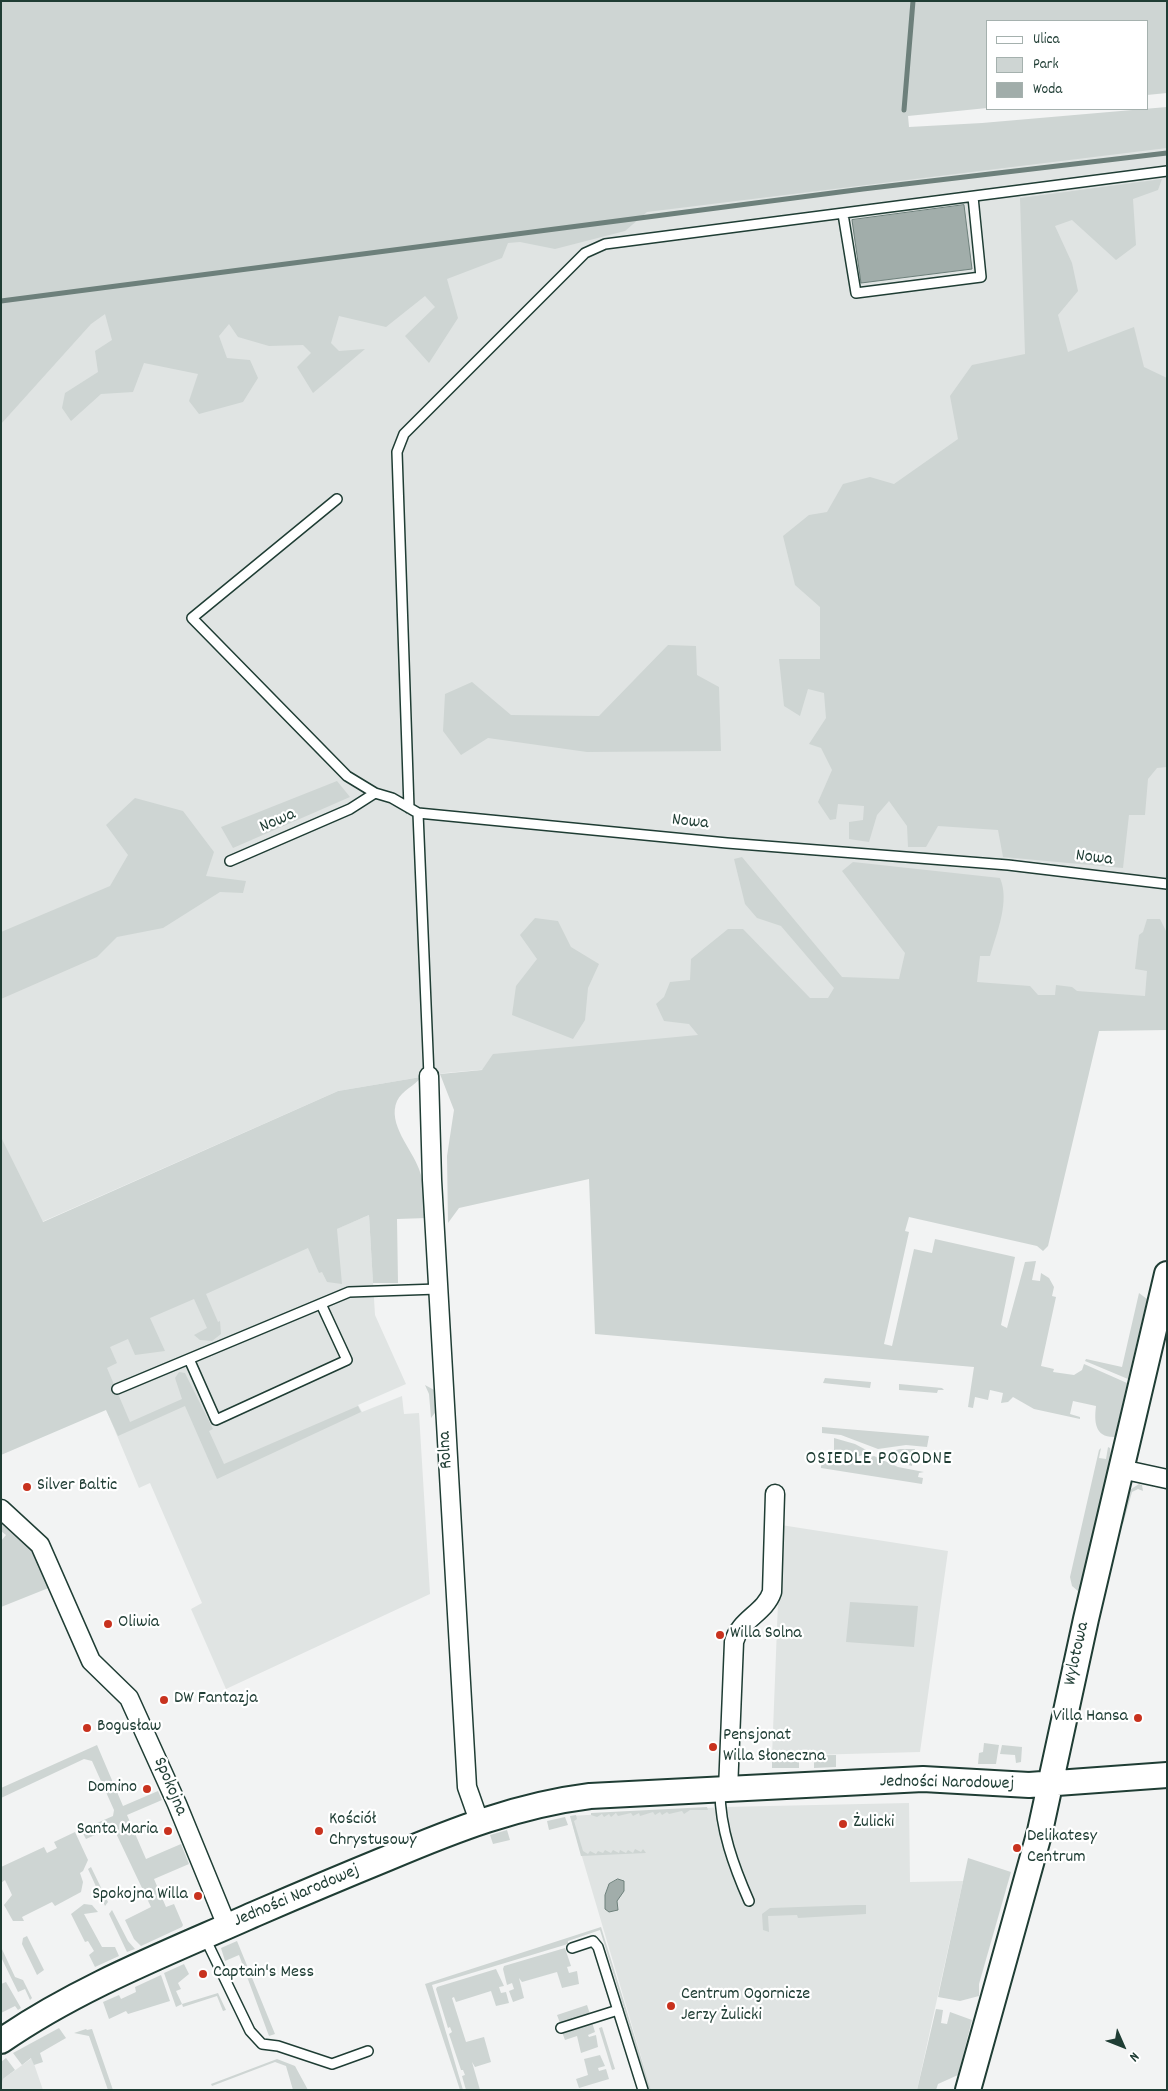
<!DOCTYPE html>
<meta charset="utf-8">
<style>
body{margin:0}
#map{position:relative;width:1168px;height:2091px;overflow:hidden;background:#f2f3f3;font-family:Dekko,sans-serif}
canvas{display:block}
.frame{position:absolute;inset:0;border:2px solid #1f3d34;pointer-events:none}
.legend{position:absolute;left:986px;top:20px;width:162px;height:90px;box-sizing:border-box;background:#fff;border:1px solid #a5b1ae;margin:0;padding:6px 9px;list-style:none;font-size:15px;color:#1f3d34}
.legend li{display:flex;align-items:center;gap:10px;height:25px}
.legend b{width:25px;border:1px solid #a5b1ae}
.north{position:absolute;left:1098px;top:2021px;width:50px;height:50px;-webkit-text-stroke:4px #fff;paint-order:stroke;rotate:134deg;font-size:14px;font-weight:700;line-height:20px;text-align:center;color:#1f3d34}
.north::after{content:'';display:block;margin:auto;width:18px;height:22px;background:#1f3d34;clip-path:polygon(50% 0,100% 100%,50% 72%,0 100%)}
</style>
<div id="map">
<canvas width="1168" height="2091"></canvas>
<div class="frame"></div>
<ul class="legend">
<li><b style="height:6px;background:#fff"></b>Ulica</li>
<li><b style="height:14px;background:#ced5d3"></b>Park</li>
<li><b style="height:14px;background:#a1adaa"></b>Woda</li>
</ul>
<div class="north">N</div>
</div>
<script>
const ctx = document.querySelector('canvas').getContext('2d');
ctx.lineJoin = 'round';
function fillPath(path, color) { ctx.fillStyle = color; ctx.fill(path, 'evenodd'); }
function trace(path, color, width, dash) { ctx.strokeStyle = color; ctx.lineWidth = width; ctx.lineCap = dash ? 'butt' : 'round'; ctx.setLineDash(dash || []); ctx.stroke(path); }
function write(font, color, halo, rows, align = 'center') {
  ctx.font = font + ' Dekko,sans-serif'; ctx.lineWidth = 4.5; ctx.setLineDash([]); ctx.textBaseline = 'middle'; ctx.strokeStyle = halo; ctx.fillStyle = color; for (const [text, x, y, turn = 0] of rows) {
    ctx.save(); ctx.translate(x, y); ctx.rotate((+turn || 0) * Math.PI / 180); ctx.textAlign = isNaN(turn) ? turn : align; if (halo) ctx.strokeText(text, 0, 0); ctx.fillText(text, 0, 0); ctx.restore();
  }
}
const built = new Path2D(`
 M1167 113V1009L445 1073 338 1091 1 1240V370L131 236Z
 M369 1215 375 1315 406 1384 358 1405 362 1412 402 1396 404 1414 419 1413 430 1594 226 1689 191 1609 202 1603 150 1483 139 1488 77 1340Z
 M781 1525 948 1551 920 1752 772 1756Z
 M909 1803 910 1882 963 1881 917 2090H651L570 1816 723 1807Z
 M32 2058 43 2090H1L3 2079Z`);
const green = new Path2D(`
 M1 1H1167V93L1147 95V21H987V108L908 116 909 127 982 123 1167 107V148L647 212 625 231 555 249 520 242 508 243 502 258 447 279 458 318 429 363 405 336 435 307 425 296 386 327 339 316 331 343 339 351 365 349 313 393 297 367 311 353 303 345 269 346 238 337 229 324 219 336 227 358 250 360 258 378 243 402 199 414 189 401 198 374 144 363 133 392 101 394 71 421 62 408 65 393 98 372 95 351 112 340 105 314 91 324 1 424Z
 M1162 179 1158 190 1133 199 1136 245 1116 260 1072 220 1055 226 1072 263 1078 291 1058 315 1068 352 1134 327 1144 367 1167 378V767L1157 768 1148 779 1145 815H1129L1123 868 1003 857 998 830 938 826 926 847H908L907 826 889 801 877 815 869 842 849 839V822L863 820 864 806 838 804 836 819 830 820 818 802 832 770 821 748 809 744 826 718 824 693 808 689 800 716 784 706 779 659H820V607L795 585 783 536 809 515 827 512 843 484 870 477 894 484 958 439 950 396 972 365 1025 354 1020 198Z
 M668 645 696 646 697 675 719 687 721 751 587 752 488 738 461 755 443 731 445 694 472 682 511 715 599 716Z
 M337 781 350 797 233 848 221 827Z
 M135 798 183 811 214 852 206 876 246 881 243 893 220 892 163 928 117 937 97 957 1 999V932L110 886 128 855 106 825Z
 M742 857 842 977 899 979 905 953 842 871 853 862 1000 878C1010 901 997 932 990 956H980L977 982 1030 986 1038 995H1055L1056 985 1072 987 1077 991 1145 996 1147 971 1135 969 1139 935 1143 932 1147 919H1160L1167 933V1030L1099 1031 1048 1246 1043 1251 1037 1246 909 1217 905 1231 909 1232 884 1344 892 1346 914 1249 932 1253 935 1239 1015 1257 1001 1325 1007 1328 1025 1262 1036 1261 1032 1280 1040 1281 1041 1273 1049 1278 1054 1287 1052 1296 1056 1297 1041 1366 1054 1369 1053 1372 1074 1375 1082 1370 1084 1364 1127 1383 1115 1437C1095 1438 1094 1422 1096 1406L1073 1401 1070 1414 1080 1417V1419L1034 1409 1013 1397 1008 1402 1001 1403 1003 1393 990 1390 988 1400 975 1397 973 1408 968 1407 974 1367 595 1334 589 1179 459 1208 448 1223 447 1156 454 1110 440 1074 482 1070 493 1054 698 1035 689 1024 664 1021 656 1004 664 997 670 982 690 980 691 959 728 929H743L810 998H828L834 988 781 926 757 918 745 904 734 859Z
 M535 918 558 921 571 947 599 964 588 988 585 1020 573 1039 512 1015 516 986 537 959 520 935Z
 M421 1077C415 1086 402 1090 397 1101 387 1124 412 1149 419 1169 425 1185 425 1202 427 1218L397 1219 398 1283H373L369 1215 337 1229 342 1284 327 1282 322 1272 319 1273 308 1248 206 1294 218 1322 220 1321 221 1334 212 1341 200 1340 194 1335 207 1328 194 1299 150 1318 165 1351 135 1355 128 1339 110 1347 117 1363 107 1368 130 1422 182 1399 175 1378 179 1372 185 1373 213 1429 209 1431 224 1464 358 1406 361 1412 217 1479 185 1406 118 1436 106 1410 1 1455V1137L43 1222 338 1091Z
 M1139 1293 1147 1299 1128 1379 1085 1361 1086 1359 1122 1367Z
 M825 1378 871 1382 870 1388 823 1383Z
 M899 1384 942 1388 944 1390H938L937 1393 899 1390Z
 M425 1385 436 1391 438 1409 431 1418 429 1394Z
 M822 1427 929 1436 927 1447 906 1445 878 1449 841 1435 822 1433Z
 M834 1438 855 1444 870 1452 852 1459 834 1458Z
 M1108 1447 1110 1448 1111 1459 1080 1590 1078 1591 1072 1586 1070 1577 1099 1450 1101 1448 1099 1458 1106 1459Z
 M900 1449H915L912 1466 894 1461 882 1454Z
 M874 1456 898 1467 924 1472 919 1473 918 1477 923 1478 922 1484 821 1468V1460L847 1463Z
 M1139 1484 1142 1485 1143 1491 1138 1489 1132 1492 1123 1524 1121 1522 1128 1491Z
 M1 1521 34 1546 51 1587 1 1607V1541L6 1535 1 1531Z
 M850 1602 918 1606 914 1647 846 1642Z
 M984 1743 999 1745 996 1764H978L979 1753 983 1752Z
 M97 1745 123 1806 158 1791 162 1800 127 1815 146 1859 181 1844 189 1864 154 1879 166 1907 174 1904 183 1925 182 1927 141 1946 134 1939 125 1920 151 1907 113 1827 86 1839 81 1830 113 1816 114 1810 92 1761 84 1759 1 1798V1788Z
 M1002 1745 1022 1747 1021 1762 1016 1763 1015 1755 1000 1754Z
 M836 1755V1767L814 1768V1761H799V1768H772V1756Z
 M707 1807 708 1810H690L684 1814 682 1811 669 1814 667 1812 662 1815 660 1812 655 1815 653 1812 640 1816 639 1813 633 1816 631 1813 618 1816 616 1813 611 1817 609 1814 604 1817 602 1814 597 1817 591 1815V1813Z
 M576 1815 577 1819 574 1821 583 1851 588 1854 590 1851 596 1854 598 1851 603 1853 605 1850 611 1853 613 1850 619 1853 620 1850 626 1853 628 1850 633 1853 635 1849 641 1852 643 1849 646 1853 581 1856 570 1816Z
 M565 1817 568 1825 549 1830 547 1821Z
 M507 1830 510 1840 493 1844 490 1835Z
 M75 1832 88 1860 83 1871 80 1873 83 1882 81 1892 55 1906 52 1902 22 1917 24 1921H13L4 1905 12 1895 5 1880 1 1883V1867L44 1847 47 1853 57 1848 54 1842Z
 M968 1858 1011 1872 979 1984V1996L960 2001 938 1997Z
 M91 1867 108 1902 105 1906 88 1869Z
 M84 1904 92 1905 98 1912 84 1914 102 1947H115L119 1956 95 1967 89 1955 94 1951 88 1941 85 1942 71 1914Z
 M856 1905H866V1914L798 1918 797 1915 768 1916 769 1932 763 1930 762 1914 770 1908Z
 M112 1910 128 1941 135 1949 127 1952 109 1914Z
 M601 1927 651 2090H649L600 1930 568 1941V1944L432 1985 463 2090H460L425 1984Z
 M27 1936 44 1970 37 1975 22 1944 23 1938Z
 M237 1941 275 2034 269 2036 239 1955 225 1961 221 1948Z
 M1 1947 15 1977 23 1980 32 1998 30 2000 25 1989 18 1992 1 1957Z
 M565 1948 571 1966 567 1967 569 1973 577 1971 579 1984 562 1988 557 1972 522 1982 519 1978 524 1998 513 2002 509 1991 514 1989 512 1983 507 1985 503 1969 504 1966Z
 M184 1964 189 1974 178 1983 181 1989 176 1991 182 2004 218 1993 226 2010 223 2011 217 1996 183 2007 182 2004 176 2007 164 1973Z
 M496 1969 504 1986 499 1987 501 1993 506 1992 509 2003 496 2006 491 1991 456 2002 454 1997 452 1998 466 2042 484 2037 491 2062 475 2067 472 2062 480 2090H466L462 2076 465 2075 463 2070H461L449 2034 452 2032 450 2027 448 2028 436 1989 437 1987Z
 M161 1975 170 2001 128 2014 126 2011 109 2019 103 2002 119 1995 121 1999 136 1992 135 1987Z
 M6 1982 21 2008 18 2010 15 2006 1 2013V1984Z
 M587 2005 590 2014 560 2023 557 2015Z
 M936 2009 943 2010 941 2023 947 2024 950 2012 972 2020 958 2075 938 2084 936 2090H917Z
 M592 2022 595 2032 588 2035 589 2037 596 2035 598 2047 581 2053 577 2036 565 2040 562 2032Z
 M602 2027 615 2069 612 2070 599 2028Z
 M59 2028 66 2038 40 2053 43 2062 34 2065 31 2058 22 2065 13 2053Z
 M86 2029 87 2030 92 2029 113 2090H108L89 2036 74 2033Z
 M600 2055 605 2066 598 2068 599 2071 606 2069 609 2079 579 2088 576 2079 588 2075 584 2059Z
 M6 2058 15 2070 3 2079 1 2090V2062Z
 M277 2059 295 2066 308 2090H293L286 2066 275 2062 212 2086 211 2084Z`);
const water = new Path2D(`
 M964 205 972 269 861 283 852 220Z
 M618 1879 624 1881V1891L617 1901 618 1910 609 1912 605 1909V1895L609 1884Z`);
const stream = new Path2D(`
 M904 110 913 1
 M1 301 863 189 1167 153`);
const lane = new Path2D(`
 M843 214 856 293 981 277 973 197
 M337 499 192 618 347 776 375 793
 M409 808 397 452 404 434 585 253 605 244 1167 171
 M418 813 429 1076
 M230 861 350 809 375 793 392 798 418 813 727 843 1008 865 1167 884
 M189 1359 216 1420 347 1360 321 1304
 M117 1389 349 1292 438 1289
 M720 1791C720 1829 734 1867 749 1901
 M205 1938 250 2031 262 2044 278 2046 332 2064 368 2051
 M572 1948 593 1941 598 1947 643 2090
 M561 2028 618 2010`);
const street = new Path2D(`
 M429 1076 432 1180 467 1787 479 1821
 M1121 1469 1167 1479
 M1 1509 40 1545 91 1661 129 1698 177 1804 227 1926
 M728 1790 734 1642C739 1620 765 1613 772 1592L775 1494`);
const secondary = new Path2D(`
 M1 2041C79 1987 170 1952 255 1914 299 1895 344 1876 388 1858 454 1830 518 1805 590 1796L923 1779 1029 1785 1167 1775
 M968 2090 1040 1831 1086 1619 1167 1274`);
const markers = [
 [27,1487,5,"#c8321e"],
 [108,1624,5,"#c8321e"],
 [720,1635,5,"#c8321e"],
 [164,1700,5,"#c8321e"],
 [1138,1718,5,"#c8321e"],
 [87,1728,5,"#c8321e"],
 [713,1747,5,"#c8321e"],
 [147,1789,5,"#c8321e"],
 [843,1824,5,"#c8321e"],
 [168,1831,5,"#c8321e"],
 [319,1831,5,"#c8321e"],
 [1017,1848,5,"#c8321e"],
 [198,1896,5,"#c8321e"],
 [203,1974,5,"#c8321e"],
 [671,2006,5,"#c8321e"]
];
const streetNames = [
 ["Nowa",278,822,-23],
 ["Nowa",690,823,6],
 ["Nowa",1094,859,7],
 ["Rolna",447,1450,-93],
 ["Wylotowa",1078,1654,-78],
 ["Jedności Narodowej",947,1784,1],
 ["Spokojna",169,1787,67],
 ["Jedności Narodowej",297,1897,-23]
];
const poiNames = [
 ["Silver Baltic",37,1487],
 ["Oliwia",118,1624],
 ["Willa Solna",730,1635],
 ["DW Fantazja",174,1700],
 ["Villa Hansa",1128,1718,"right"],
 ["Bogusław",97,1728],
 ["Pensjonat",723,1737],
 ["Willa Słoneczna",723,1758],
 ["Domino",137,1789,"right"],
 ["Kościół",329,1821],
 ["Chrystusowy",329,1842],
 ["Żulicki",853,1824],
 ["Santa Maria",158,1831,"right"],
 ["Delikatesy",1027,1838],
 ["Centrum",1027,1859],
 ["Spokojna Willa",188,1896,"right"],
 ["Captain's Mess",213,1974],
 ["Centrum Ogornicze",681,1996],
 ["Jerzy Żulicki",681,2017]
];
const neighbourhoodNames = [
 ["OSIEDLE POGODNE",879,1460]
];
fillPath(built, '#e0e4e3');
fillPath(green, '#ced5d3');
fillPath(water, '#a1adaa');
trace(water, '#6d807b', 1);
trace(stream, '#6d807b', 5);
trace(lane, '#1f3d34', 12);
trace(street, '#1f3d34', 21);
trace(secondary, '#1f3d34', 28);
trace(lane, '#fff', 9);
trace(street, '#fff', 18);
trace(secondary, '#fff', 24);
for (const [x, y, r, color] of markers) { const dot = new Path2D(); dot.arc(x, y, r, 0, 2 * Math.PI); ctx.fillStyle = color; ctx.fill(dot); trace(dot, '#fff', 2); }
write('18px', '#1f3d34', '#fff', streetNames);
write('18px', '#1f3d34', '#fff', poiNames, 'left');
ctx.letterSpacing = '1px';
write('19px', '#1f3d34', '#fff', neighbourhoodNames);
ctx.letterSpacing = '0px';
</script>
